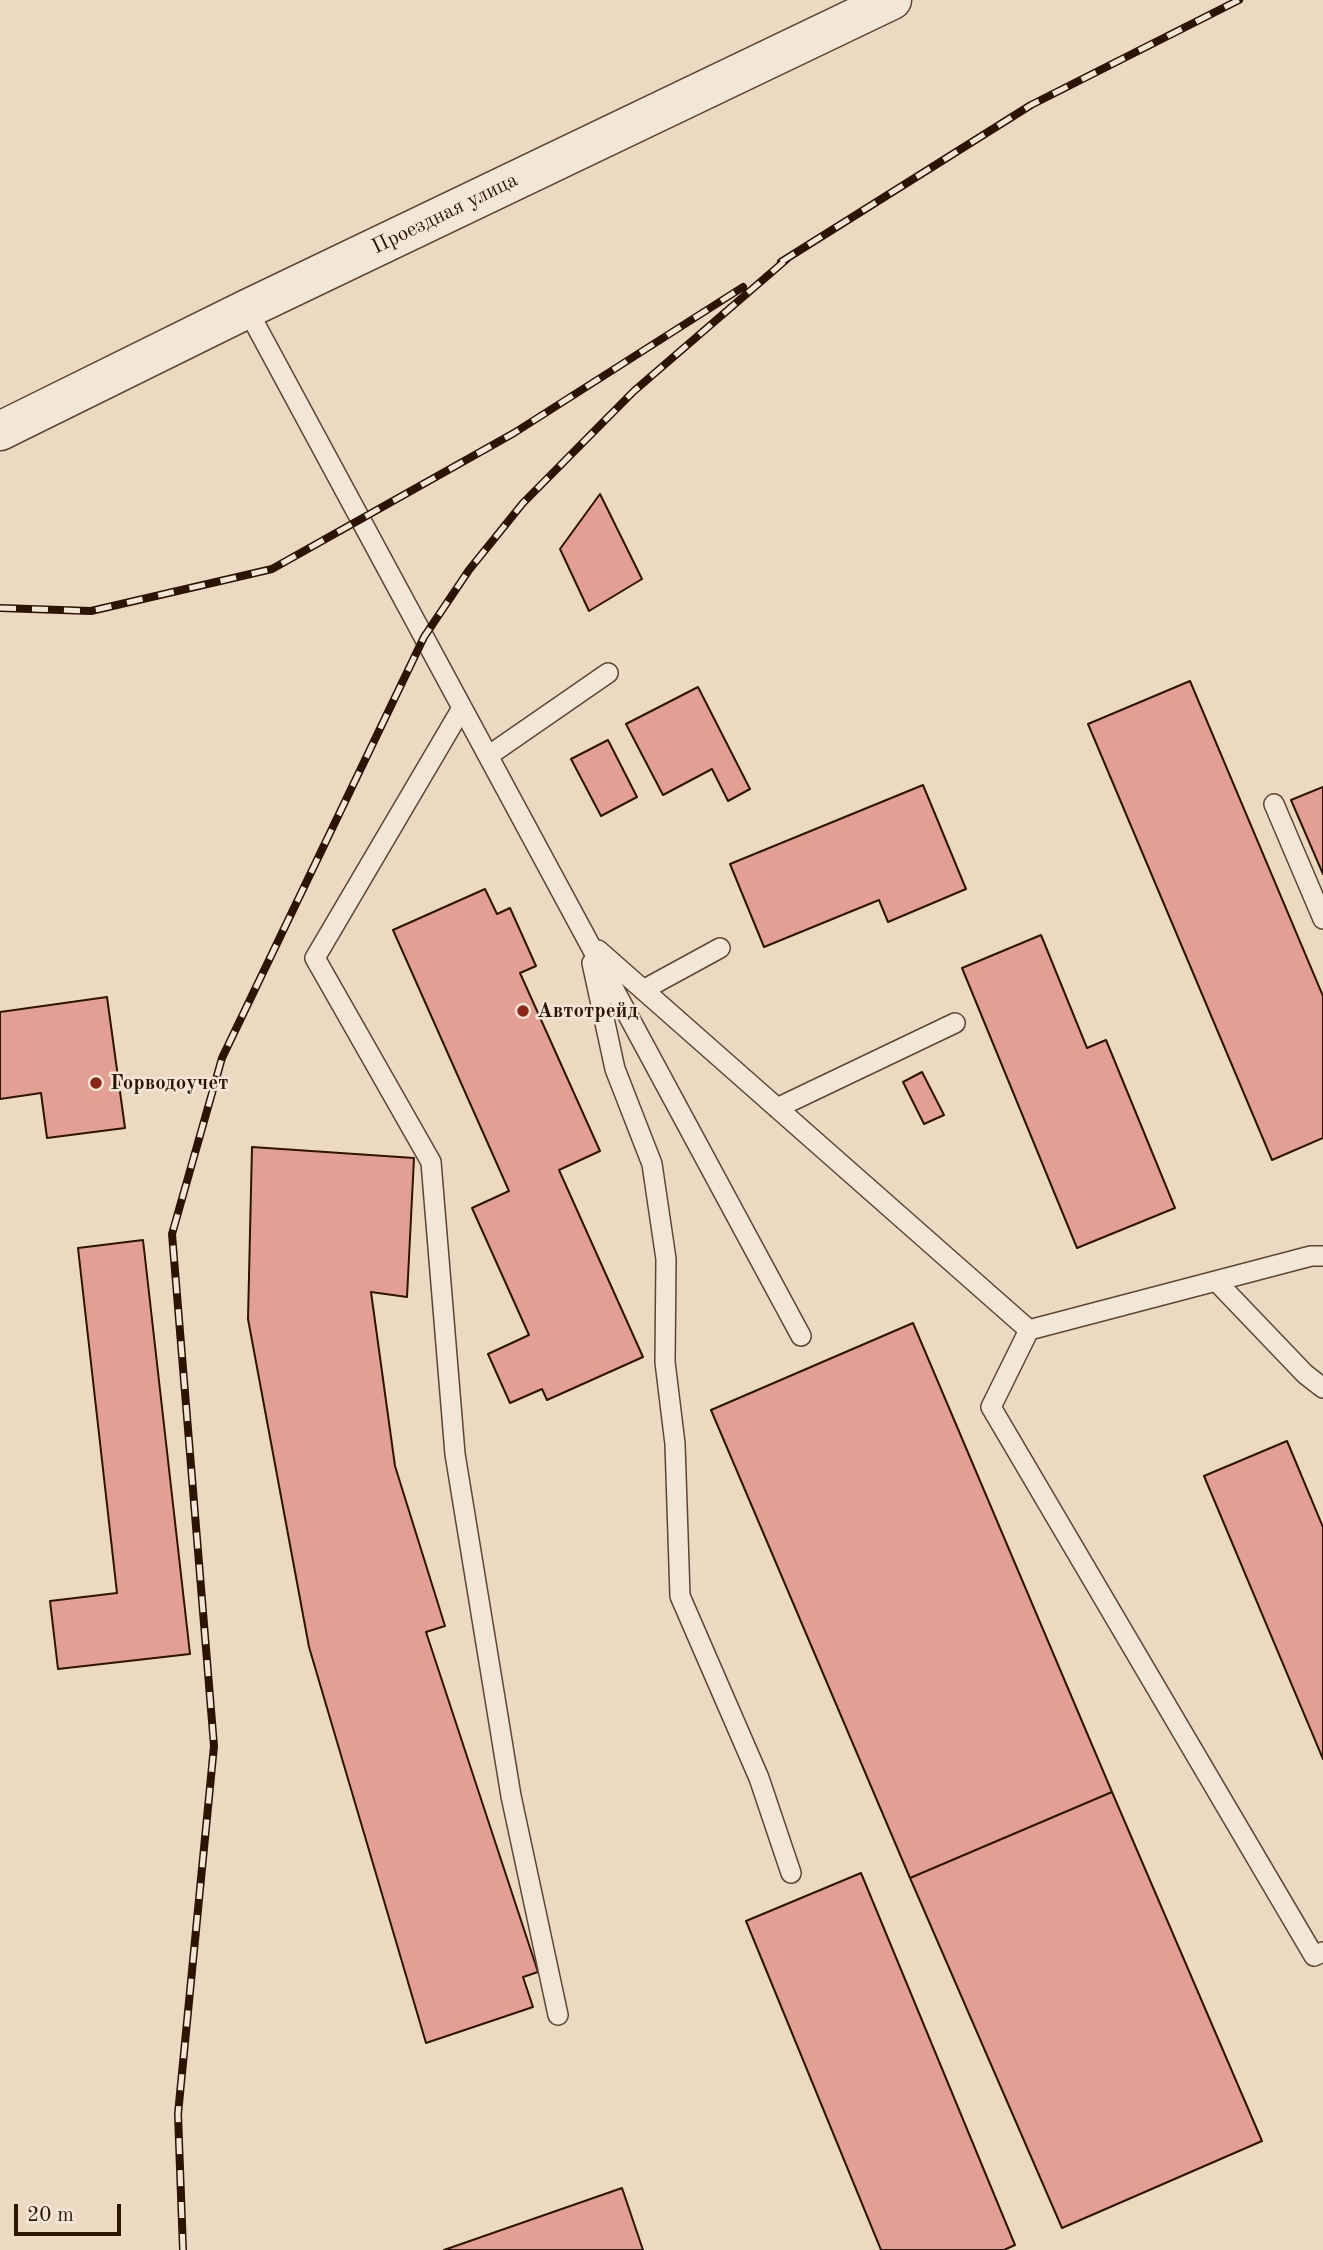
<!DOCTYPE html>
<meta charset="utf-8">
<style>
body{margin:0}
#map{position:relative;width:1323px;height:2250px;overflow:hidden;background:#ebdac1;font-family:"Old Standard TT",serif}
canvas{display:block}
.scale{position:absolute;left:14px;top:2204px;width:107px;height:32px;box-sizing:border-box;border:4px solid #2d1401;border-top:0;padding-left:9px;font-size:21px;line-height:24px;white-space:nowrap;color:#2d1401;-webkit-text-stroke:5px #f2e7d7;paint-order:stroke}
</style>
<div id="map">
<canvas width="1323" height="2250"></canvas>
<div class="scale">20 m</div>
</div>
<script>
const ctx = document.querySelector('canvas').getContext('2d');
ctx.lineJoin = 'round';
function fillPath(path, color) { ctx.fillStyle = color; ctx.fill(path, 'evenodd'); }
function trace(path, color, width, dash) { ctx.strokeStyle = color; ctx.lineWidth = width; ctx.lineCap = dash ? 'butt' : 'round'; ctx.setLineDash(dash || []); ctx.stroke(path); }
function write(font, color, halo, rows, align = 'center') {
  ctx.font = font + ' "Old Standard TT",serif'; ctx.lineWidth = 5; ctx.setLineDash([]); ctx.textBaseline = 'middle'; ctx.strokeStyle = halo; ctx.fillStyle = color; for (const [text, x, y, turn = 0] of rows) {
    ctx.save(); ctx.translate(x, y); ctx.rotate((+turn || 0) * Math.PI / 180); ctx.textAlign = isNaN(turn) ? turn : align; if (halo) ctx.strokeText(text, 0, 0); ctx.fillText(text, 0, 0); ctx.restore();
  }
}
const building = new Path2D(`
 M600 494 642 579 589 611 560 549Z
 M1190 681 1323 996V1138L1272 1160 1088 724Z
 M698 687 750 789 728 801 712 769 663 795 626 724Z
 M608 740 637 797 601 816 571 759Z
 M923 785 966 889 888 922 879 900 764 947 730 864Z
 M1323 787V874L1291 800Z
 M485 889 497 914 510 908 536 966 520 973 600 1151 559 1170 643 1357 547 1400 542 1389 510 1403 488 1354 529 1335 472 1208 509 1191 393 930Z
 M1041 935 1087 1048 1106 1040 1175 1208 1077 1248 962 968Z
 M107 997 125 1128 47 1138 41 1093 0 1099V1012Z
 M922 1072 944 1115 924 1124 903 1082Z
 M252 1147 414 1158 407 1297 371 1292 395 1466 445 1626 426 1632 538 1972 523 1977 533 2007 426 2043 309 1647 248 1319Z
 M143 1240 190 1654 58 1669 50 1601 117 1593 78 1248Z
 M913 1323 1112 1792 910 1878 711 1410Z
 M1287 1441 1323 1527V1759L1204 1476Z
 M1112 1792 1262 2141 1062 2228 910 1878Z
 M861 1873 1015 2245 1004 2250H881L746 1921Z
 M622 2188 643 2250H444Z`);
const service = new Path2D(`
 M247 309 801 1336
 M462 708 315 958 431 1162 455 1454 511 1796 558 2015
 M488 756 608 673
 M1274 804 1323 919
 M598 950 1029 1330 1311 1256H1323
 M592 963 615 1069 652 1164 666 1259 665 1362 675 1444 680 1596 759 1778 791 1873
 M643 990 720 948
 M777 1108 955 1023
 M1216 1281 1305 1374 1323 1388
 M1029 1330 991 1407 1314 1956 1323 1952`);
const minor = new Path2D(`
 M0 431 247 309 892 0`);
const rail = new Path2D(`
 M781 262 1031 105 1239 0
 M0 608 91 611 272 569 514 433 743 287
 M183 2250 178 2114 214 1746 172 1234 222 1058 424 637 469 570 523 503 634 391 787 259`);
const markers = [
 [523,1011,7,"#8f2418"],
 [96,1083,7,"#8f2418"]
];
const streetNames = [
 ["Проездная улица",445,214,-26]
];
const poiNames = [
 ["Автотрейд",537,1011],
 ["Горводоучет",110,1083]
];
fillPath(building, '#e39f94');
trace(building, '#2d1401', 2);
trace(service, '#5c4631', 22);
trace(minor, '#5c4631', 41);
trace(service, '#f2e7d7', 19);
trace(minor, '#f2e7d7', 38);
trace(rail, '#2d1401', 8);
trace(rail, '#f2e7d7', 5, [16]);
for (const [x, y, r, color] of markers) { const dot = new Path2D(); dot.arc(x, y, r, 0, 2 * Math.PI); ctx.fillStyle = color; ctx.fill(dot); trace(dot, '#f2e7d7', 2.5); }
write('21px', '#2d1401', '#f2e7d7', streetNames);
write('bold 21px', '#2d1401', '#f2e7d7', poiNames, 'left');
</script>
